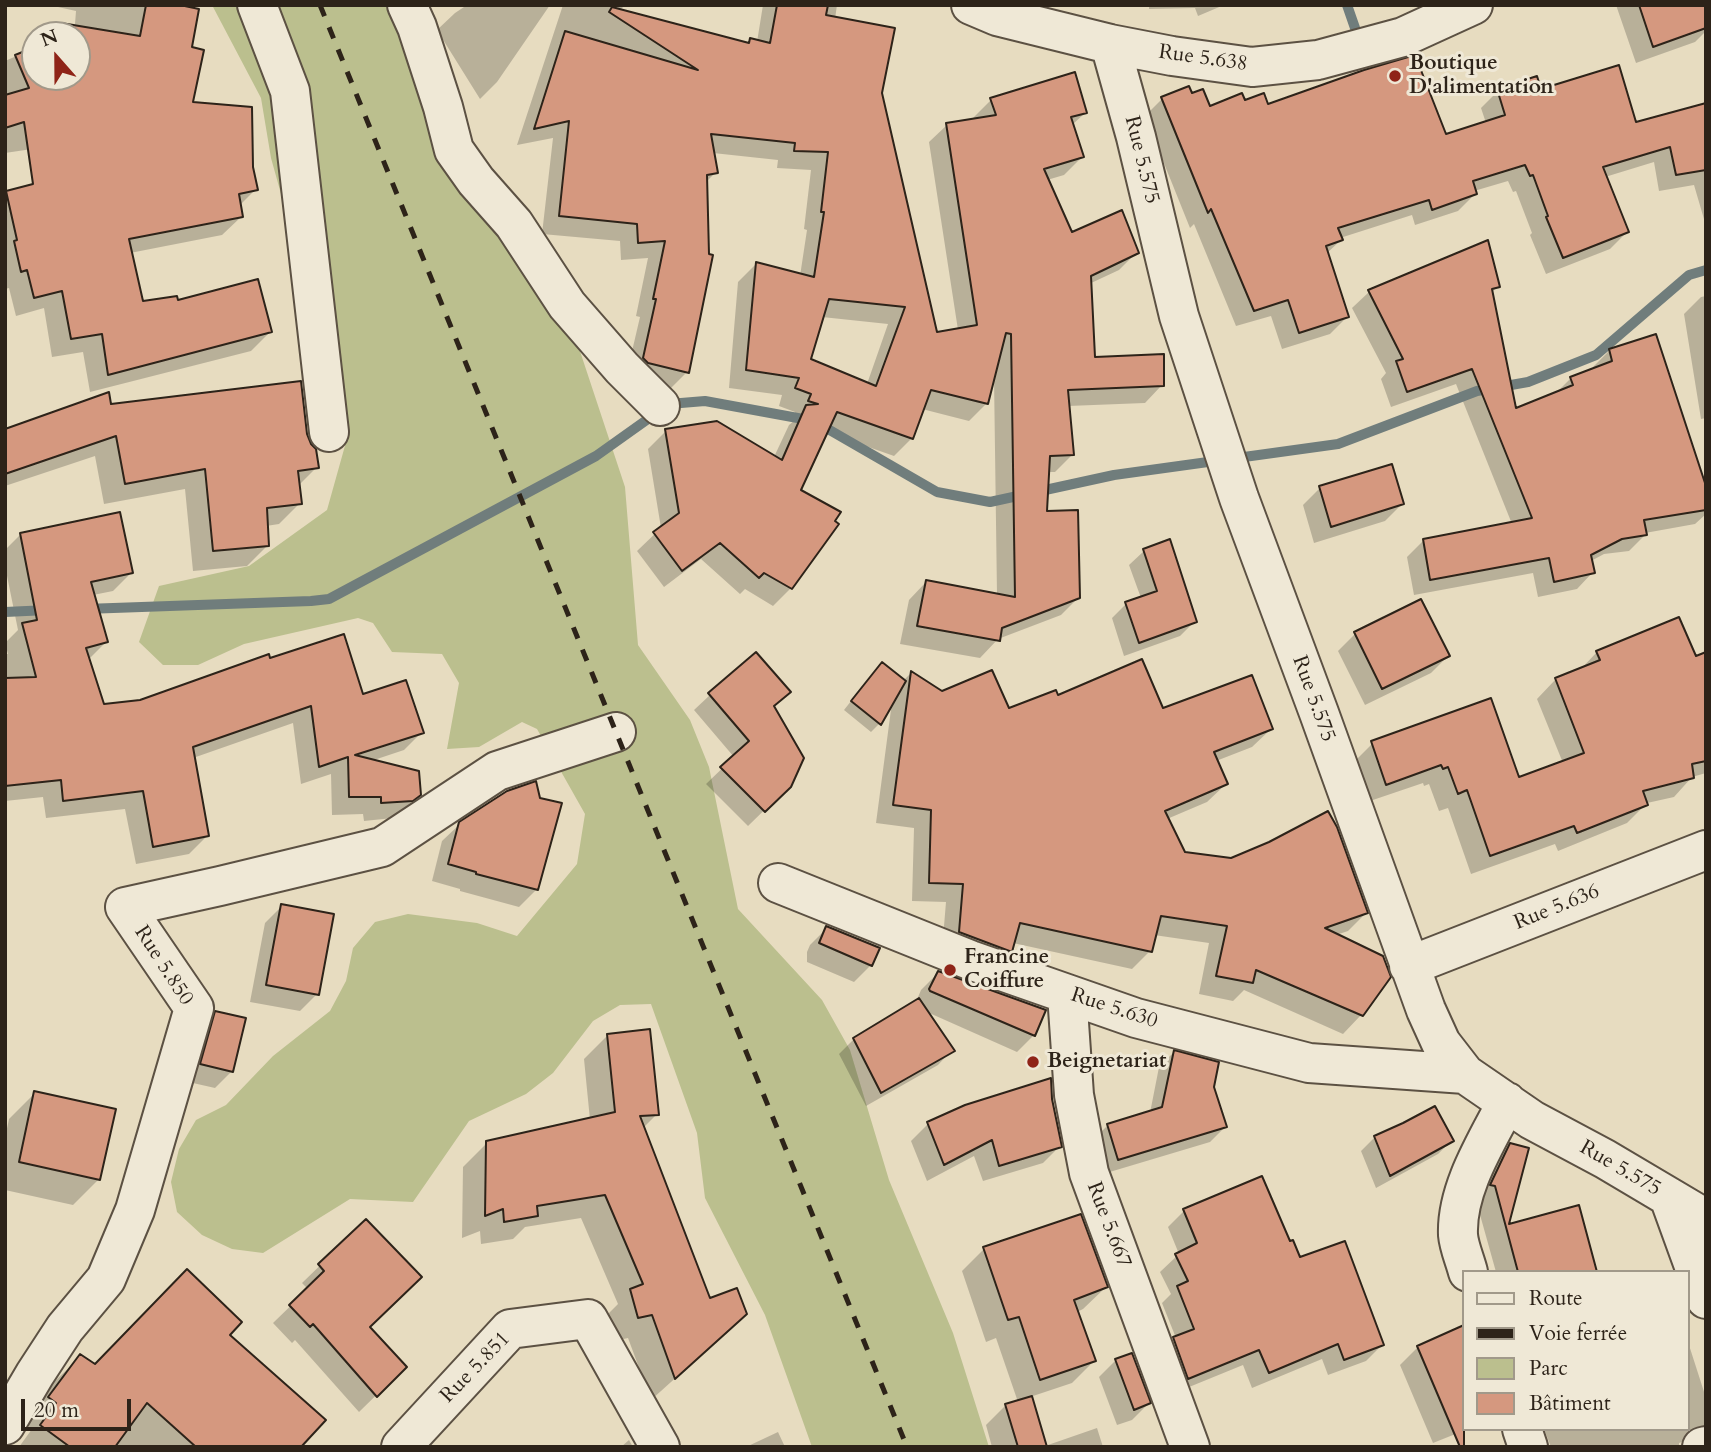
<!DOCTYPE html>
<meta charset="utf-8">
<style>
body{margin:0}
#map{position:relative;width:1711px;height:1452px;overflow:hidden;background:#e7dcc0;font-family:Cardo,serif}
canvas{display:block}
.frame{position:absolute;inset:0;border:7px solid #2d2319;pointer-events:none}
.legend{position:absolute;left:1462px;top:1270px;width:228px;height:161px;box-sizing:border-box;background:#efe8d6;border:2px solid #a1998a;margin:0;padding:9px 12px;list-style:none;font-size:21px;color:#2d2319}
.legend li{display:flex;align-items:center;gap:14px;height:35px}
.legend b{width:35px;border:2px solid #a1998a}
.north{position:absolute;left:21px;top:21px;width:70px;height:70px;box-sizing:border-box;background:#efe8d6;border:2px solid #a1998a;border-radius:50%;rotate:339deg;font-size:19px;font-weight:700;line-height:28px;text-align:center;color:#2d2319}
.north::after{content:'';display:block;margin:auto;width:24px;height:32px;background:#8f2418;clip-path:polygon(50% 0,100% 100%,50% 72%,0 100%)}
.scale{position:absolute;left:21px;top:1399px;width:110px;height:32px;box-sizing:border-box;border:4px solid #2d2319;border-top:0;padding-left:9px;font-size:21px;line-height:24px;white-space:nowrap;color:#2d2319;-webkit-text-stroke:5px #efe8d6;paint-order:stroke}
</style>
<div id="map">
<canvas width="1711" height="1452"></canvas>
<div class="frame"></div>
<ul class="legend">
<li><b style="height:9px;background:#efe8d6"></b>Route</li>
<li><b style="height:9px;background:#2d2319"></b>Voie ferrée</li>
<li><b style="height:19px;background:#bbbf8e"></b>Parc</li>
<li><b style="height:19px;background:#d5987f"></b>Bâtiment</li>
</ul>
<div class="north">N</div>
<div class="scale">20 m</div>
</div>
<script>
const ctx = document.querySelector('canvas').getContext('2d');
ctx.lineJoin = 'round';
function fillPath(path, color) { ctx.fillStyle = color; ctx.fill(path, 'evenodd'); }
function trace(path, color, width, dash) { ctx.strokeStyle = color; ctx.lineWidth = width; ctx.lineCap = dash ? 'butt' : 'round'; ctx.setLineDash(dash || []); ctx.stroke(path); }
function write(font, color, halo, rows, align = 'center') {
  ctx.font = font + ' Cardo,serif'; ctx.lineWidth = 6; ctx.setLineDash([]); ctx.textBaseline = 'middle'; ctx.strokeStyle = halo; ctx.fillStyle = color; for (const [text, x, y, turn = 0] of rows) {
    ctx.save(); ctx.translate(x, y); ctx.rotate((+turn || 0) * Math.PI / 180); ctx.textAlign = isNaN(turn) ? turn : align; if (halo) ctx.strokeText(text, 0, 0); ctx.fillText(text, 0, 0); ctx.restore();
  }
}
const green = new Path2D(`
 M212 5H398L471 193 571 324 625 487 638 645 690 720 709 767 738 909 822 1000 850 1050 889 1180 953 1333 989 1447H812L765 1315 705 1198 697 1133 651 1004 620 1005 593 1021 553 1073 526 1094 469 1121 413 1202 350 1199 263 1253 232 1249 202 1235 177 1212 171 1182 179 1149 196 1120 226 1105 273 1056 330 1011 346 981 353 948 375 922 408 914 477 923 517 936 577 864 585 814 537 729 522 722 479 747 447 749 459 683 442 654 392 652 373 623 358 618 244 644 198 665H163L139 642 159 586 249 566 327 510 348 435 271 158 261 98Z`);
const shadow = new Path2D(`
 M49 5H171L190 49 191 104 252 168 256 189 239 206 241 217 222 235 130 253 142 303 177 302 270 332 251 351 90 392 83 352 52 357 44 308 16 316 9 288 5 289V194L7 192 152 156 147 132 5 153V61L35 48V77H77V35H50L62 23 75 24 76 11Z
 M467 5H550L497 82 480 99 437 30 455 13Z
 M563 5H625L619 11 746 44 750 40 757 42 763 5H837L835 19 880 93 936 334 958 330 929 142 947 125 974 120 973 118 991 100 1085 113 1072 125 1082 157 1064 175 1047 180 1071 234 1137 252 1119 270 1089 284 1093 359 1162 385 1145 403 1068 406 1073 454 1055 472H1047L1045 513 1079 597 1061 615 998 639 980 658 900 644 909 600 926 582 997 595 994 378 987 403 969 421 922 409 912 438 894 456 826 432 799 490 791 588 773 606 745 589 740 594 701 559 664 587 637 551 661 528 648 449 666 431 774 457 789 425 795 420 792 419 795 412 779 406 782 395 729 388 738 282 756 264 800 276 807 230 804 229 811 170 777 168 778 160 713 153 716 172 705 183 687 372 669 390 626 377 640 317 636 316 648 258 621 260 620 241 542 234 553 138 517 145ZM822 317 888 324 867 384 808 360Z
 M1149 5H1224L1198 16 1195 8 1149 9Z
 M1616 5H1705L1706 31 1695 42 1636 63Z
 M1498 91H1540L1635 124 1706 105V226L1694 185 1659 191 1654 162 1605 177 1627 232 1610 249 1546 274 1530 235 1532 233 1516 191 1513 192 1508 181 1474 191 1475 194 1458 211 1415 225 1412 215 1340 238 1341 240 1326 254 1347 317 1330 334 1282 349 1271 316 1236 326 1194 224 1190 228 1145 116 1162 99 1191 95 1209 109 1244 102 1445 136 1486 123 1481 108Z
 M1487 243 1498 286 1491 293 1515 410 1556 393 1571 378 1594 370 1593 367 1609 351 1706 491V514L1695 524 1645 533V535L1629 551 1604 554 1591 561 1593 572 1577 589 1538 597 1533 573 1414 595 1407 557 1423 541 1512 524 1456 384 1391 407 1381 379 1386 373 1352 308 1369 292Z
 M1706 296V418L1701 419 1684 314 1701 297Z
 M110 406 306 435 317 467 298 486 300 503 279 524 266 526 268 545 247 566 193 571 185 489 104 504 95 456 5 486V430Z
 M1320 488 1402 504 1385 521 1314 543 1303 505Z
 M21 534 131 573 113 591 93 595 106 642 88 660 103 706 141 701 269 660 362 696 422 732 404 750 371 761 419 795 400 813 393 818 364 821 363 814 332 815 331 774 301 784 293 723 193 758 208 835 189 854 136 864 125 809 46 818 43 797 5 801V654H8L5 643 18 630 5 566V550Z
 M1144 551 1195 621 1180 636 1124 656 1112 618 1126 604 1141 598 1129 565Z
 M1355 634 1448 656 1431 673 1365 705 1338 651Z
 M1597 652 1695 658 1706 654V773L1692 777 1674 797 1647 803 1627 823 1558 851 1555 844 1471 874 1448 808 1439 811 1429 784 1424 786 1423 783 1367 802 1356 760 1375 741 1518 779 1563 763 1537 699 1555 680 1579 671Z
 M874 672 903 681 911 673 942 693 1008 710 1057 697 1162 710 1271 729 1252 747 1216 761 1226 784 1207 802 1167 819 1184 853 1366 913 1348 931 1336 935 1361 1015 1343 1034 1244 990 1233 1001 1199 994 1209 943 1154 935 1150 951 1132 969 1013 943 1011 951 993 969 942 950 946 902 912 901 914 828 876 823 892 702 879 724 871 732 844 710Z
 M789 692 773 708 789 786 748 826 706 784 734 757 694 710 710 695Z
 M538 800 560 805 536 890 519 907 460 891V889L432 881 442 841 460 824Z
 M282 906 317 994 300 1011 250 1002 265 923Z
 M827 928 871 965 854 982 807 962V952L810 945Z
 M938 973 1034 1035 1017 1052 927 1012 952 1050 938 1065 866 1106 839 1054 854 1039 916 1002 921 990Z
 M216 1013 232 1071 215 1088 184 1081 199 1030Z
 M608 1035 657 1114 643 1128 721 1337 651 1400 628 1338 615 1341 608 1314 618 1304 581 1218 525 1227 513 1239 481 1244 480 1231 462 1238 463 1167 487 1143 590 1120 584 1059Z
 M1174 1052 1212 1087 1225 1127 1210 1142 1103 1174 1093 1140 1108 1125 1150 1113 1159 1067Z
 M35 1093 99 1179 73 1205 5 1190V1138L9 1119Z
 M1051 1099 1060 1146 1043 1163 983 1181 974 1156 927 1181 911 1141 928 1124 965 1107Z
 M1375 1137 1452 1140 1438 1154 1376 1188 1361 1151Z
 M1510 1145 1507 1227 1595 1272H1496L1477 1204 1492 1163Z
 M1184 1211 1289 1243 1299 1259 1382 1345 1366 1361 1328 1375 1322 1359 1252 1388 1243 1365 1172 1394 1158 1355 1176 1338 1162 1303 1171 1294 1160 1272 1179 1254 1168 1227Z
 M366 1221 367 1327 405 1367 359 1412 295 1340 292 1343 273 1323 308 1289 302 1283Z
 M984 1249 1106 1287 1083 1309 1077 1312 1094 1361 1072 1383 1030 1397 1045 1446 1097 1428 1103 1447H992L986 1425 1006 1405 1018 1402 996 1338 986 1342 962 1271Z
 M1464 1327V1429H1468L1433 1443 1400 1365 1418 1347Z
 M227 1335 299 1447H19L32 1429 24 1423 55 1381 81 1356 95 1366Z
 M1688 1342 1706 1398V1437L1693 1442H1682L1679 1443V1447H1551L1544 1429H1688Z
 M1116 1360 1149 1403 1132 1420 1117 1425 1099 1377Z
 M778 1432 785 1447H746Z
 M629 1440 633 1447H621Z`);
const stream = new Path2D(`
 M1347 5 1355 28
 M85 609 311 601 329 599 596 456 669 404 705 401 814 421 937 492 990 502 1114 475 1338 444 1477 391 1528 382 1596 355 1689 275 1706 270
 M5 612 48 610`);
const building = new Path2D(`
 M146 5H180L199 9 192 47 204 50 193 102 252 107 253 167 258 190 239 194 243 217 129 239 143 301 177 296 178 300 258 279 272 332 108 375 102 334 71 339 62 291 34 298 27 270 21 272 14 241 17 240 6 191 33 184 24 122 5 128V95L29 88 15 55 35 47V77H77V35H59L61 23 140 36Z
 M777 5H828L826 15 895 28 882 93 937 332 977 325 946 123 996 115 990 98 1075 72 1087 113 1071 117 1084 157 1044 169 1072 232 1122 210 1139 253 1091 276 1095 357 1164 354V386L1068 390 1074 455 1050 456 1047 511 1078 510 1080 598 1002 628 1000 641 917 626 926 580 1015 597 1011 334 1006 333 988 404 931 390 913 439 837 412 801 490 841 512 835 521 839 524 792 589 764 573 759 578 720 543 682 571 653 532 679 513 665 429 717 421 782 460 806 405 818 404 808 401 811 394 795 388 799 378 746 370 756 262 814 277 824 212H821L828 152 794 151 795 143 711 134 718 173 707 175 709 254 713 255 689 373 648 363 643 358 656 299H653L665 241 638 243 637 224 559 216 569 121 534 129 565 31 698 70 609 12 612 7 749 43 750 38 770 43ZM829 299 905 307 876 386 811 359Z
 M1639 5H1706V28L1653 47Z
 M1415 55 1446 134 1505 115 1497 89 1537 76 1541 89 1619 65 1636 122 1706 103V170L1676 175 1670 147 1603 167 1629 232 1563 258 1546 217 1548 216 1533 175 1530 176 1525 165 1473 181 1477 194 1432 210 1429 200 1338 228 1343 240 1326 246 1349 317 1299 333 1288 300 1254 311 1211 209 1208 213 1161 97 1189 86 1192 93 1203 89 1210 106 1242 93 1245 100 1264 93 1268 104 1364 70Z
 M1488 240 1500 287 1492 289 1516 408 1573 385 1570 377 1612 361 1609 349 1656 334 1706 486V510L1644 520 1647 535 1622 539 1591 555 1595 573 1554 582 1549 558 1430 580 1423 539 1532 518 1472 369 1407 392 1396 361 1403 359 1368 290Z
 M301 381 307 434 311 444 316 449 319 468 298 471 302 504 267 508 269 546 213 551 205 469 125 484 116 436 5 474V429L109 392 111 404Z
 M1392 464 1404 504 1331 527 1319 486Z
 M120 512 133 573 91 582 108 642 86 648 104 704 140 700 269 654 270 658 344 634 363 694 406 680 424 733 355 755 419 771 421 795 413 801 381 803V797H349L348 757 319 767 311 706 193 747 209 836 153 847 143 791 63 801 61 780 5 786V678L36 677 22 623 37 620 20 533Z
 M1170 539 1197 622 1139 643 1125 602 1157 591 1143 549Z
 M1421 599 1450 656 1382 689 1354 632Z
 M1679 617 1696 656 1706 652V761L1692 764 1694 778 1643 791 1648 805 1577 833 1574 826 1490 856 1467 790 1458 794 1448 767 1443 769 1441 765 1386 785 1371 741 1491 698 1519 777 1584 753 1555 678 1600 660 1596 651Z
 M756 652 791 692 774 706 804 758 791 787 765 812 720 767 749 741 708 693Z
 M1142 659 1163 708 1252 675 1273 729 1214 752 1228 784 1165 811 1185 852 1231 858 1269 842 1328 811 1337 827 1368 913 1325 928 1383 956 1391 977 1363 1016 1256 970 1253 983 1216 976 1227 926 1161 916 1152 952 1020 923 1012 952 959 932 963 884 929 883 931 810 893 805 911 671 942 691 992 670 1009 708 1056 690 1058 695Z
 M882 662 906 681 881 725 851 701Z
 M536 781 540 798 562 803 538 890 476 874V872L448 864 459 822 507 791Z
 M281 904 334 914 319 995 266 985Z
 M826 926 880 948 872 966 819 943Z
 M938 971 1046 1010 1035 1036 930 991 929 989Z
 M919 998 955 1051 881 1093 853 1038Z
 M215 1011 246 1018 233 1072 200 1064Z
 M650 1029 659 1115 640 1116 710 1298 737 1288 747 1314 675 1379 652 1315 638 1318 630 1289 643 1284 605 1195 537 1206 538 1216 504 1222 503 1209 485 1216 486 1141 615 1112 607 1034Z
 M1174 1050 1219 1062 1214 1087 1227 1127 1118 1160 1107 1124 1162 1107Z
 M1051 1078 1052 1099 1062 1147 999 1166 992 1140 944 1165 927 1122 965 1105Z
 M34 1091 116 1109 100 1180 19 1162Z
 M1435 1106 1454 1141 1390 1176 1374 1136 1403 1123Z
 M1510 1143 1529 1148 1509 1224 1579 1205 1597 1272H1518L1495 1186 1490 1185Z
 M1262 1176 1290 1241 1293 1240 1300 1257 1345 1241 1384 1345 1344 1360 1338 1344 1269 1373 1259 1350 1188 1379 1173 1337 1194 1329 1177 1286 1188 1281 1175 1254 1197 1243 1183 1209Z
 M1081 1214 1108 1287 1074 1300 1096 1361 1040 1380 1019 1317 1008 1320 983 1247Z
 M366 1219 422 1277 370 1327 407 1367 377 1397 313 1324 310 1327 289 1305 324 1271 318 1264Z
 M187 1269 242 1322 230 1335 326 1420 301 1447H196L147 1403 115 1447H70L40 1425 56 1403 48 1397 80 1354 95 1364Z
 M1464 1325V1447H1460L1417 1346Z
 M1132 1353 1151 1403 1134 1410 1115 1359Z
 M1032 1396 1047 1447H1018L1005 1404Z`);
const minor = new Path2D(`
 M257 5 290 91 329 432
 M407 5 417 27 443 107 454 150 476 181 514 224 567 305 622 368 660 406
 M971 5 997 16 1110 44 1172 56 1252 67 1318 60 1403 37 1473 5
 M1110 44 1136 137 1179 316 1239 498 1319 713 1426 1010 1441 1043 1465 1074 1532 1120 1605 1159 1706 1219
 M778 883 970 960 1136 1018 1309 1063 1465 1074
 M1409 966 1706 850
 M1067 994 1074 1095 1089 1173 1190 1447
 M1669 1197 1706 1299
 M1468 1272C1465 1260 1459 1247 1458 1235 1456 1189 1487 1141 1507 1102
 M5 1425 35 1374 65 1328 106 1279 135 1210 194 1008 125 907 220 886 382 847 497 771 616 732
 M1522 1429 1528 1447
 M401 1447 510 1329 588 1319 660 1447
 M1702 1447 1706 1446`);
const rail = new Path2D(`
 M320 5 907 1447`);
const markers = [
 [1395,76,7,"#8f2418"],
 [950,970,7,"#8f2418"],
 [1033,1062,7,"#8f2418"]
];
const streetNames = [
 ["Rue 5.638",1203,59,8],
 ["Rue 5.575",1141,160,76],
 ["Rue 5.575",1313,699,70],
 ["Rue 5.636",1557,908,-22],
 ["Rue 5.850",163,966,57],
 ["Rue 5.630",1114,1009,18],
 ["Rue 5.575",1620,1169,30],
 ["Rue 5.667",1108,1225,69],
 ["Rue 5.851",476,1368,-46]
];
const poiNames = [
 ["Boutique",1409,64],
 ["D'alimentation",1409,88],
 ["Francine",964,958],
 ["Coiffure",964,982],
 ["Beignetariat",1047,1062]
];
fillPath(green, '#bbbf8e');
fillPath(shadow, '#0003');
trace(stream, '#707d7c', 10);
fillPath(building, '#d5987f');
trace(building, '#2d2319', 2);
trace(minor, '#5c5143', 42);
trace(minor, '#efe8d6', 38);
trace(rail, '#2d2319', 5, [12, 12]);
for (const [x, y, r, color] of markers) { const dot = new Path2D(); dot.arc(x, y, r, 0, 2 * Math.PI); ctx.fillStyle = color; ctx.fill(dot); trace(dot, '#efe8d6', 2.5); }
write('21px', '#2d2319', '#efe8d6', streetNames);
write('bold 21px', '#2d2319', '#efe8d6', poiNames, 'left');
</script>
